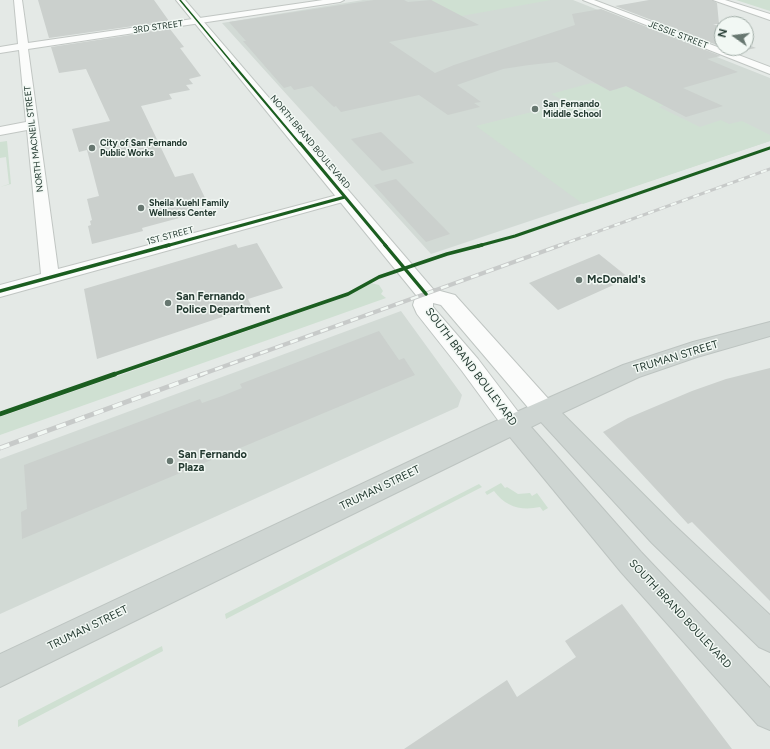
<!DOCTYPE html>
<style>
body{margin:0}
#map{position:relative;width:770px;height:749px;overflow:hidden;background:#e4e9e6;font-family:Figtree,sans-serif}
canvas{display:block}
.north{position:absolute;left:714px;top:16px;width:40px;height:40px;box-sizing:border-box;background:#f2f8f4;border:1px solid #a0aca6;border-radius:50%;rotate:284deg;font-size:11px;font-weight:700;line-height:16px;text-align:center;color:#243a31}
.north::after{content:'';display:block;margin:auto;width:14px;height:18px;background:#677770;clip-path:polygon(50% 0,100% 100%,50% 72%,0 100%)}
</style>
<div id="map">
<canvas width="770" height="749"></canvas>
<div class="north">N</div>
</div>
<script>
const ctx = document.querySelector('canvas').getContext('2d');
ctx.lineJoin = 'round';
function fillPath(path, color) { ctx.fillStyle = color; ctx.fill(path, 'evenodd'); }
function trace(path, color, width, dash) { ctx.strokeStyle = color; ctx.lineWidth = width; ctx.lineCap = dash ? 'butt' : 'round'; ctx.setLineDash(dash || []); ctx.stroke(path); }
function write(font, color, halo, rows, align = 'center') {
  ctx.font = font + ' Figtree,sans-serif'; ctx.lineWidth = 3; ctx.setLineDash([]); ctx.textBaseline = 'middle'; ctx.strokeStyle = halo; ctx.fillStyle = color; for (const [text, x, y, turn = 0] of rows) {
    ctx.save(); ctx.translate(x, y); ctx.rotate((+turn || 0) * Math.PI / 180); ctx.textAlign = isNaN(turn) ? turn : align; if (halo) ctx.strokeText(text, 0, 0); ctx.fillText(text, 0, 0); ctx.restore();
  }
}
const built = new Path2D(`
 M363 0H573L770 78V141L431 254 222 23Z
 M401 311 462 395 458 407 0 614V459Z`);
const green = new Path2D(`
 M431 0H551L461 16Z
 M736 0H770V11Z
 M591 83 597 84 610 91 631 85 669 103 659 107 700 127 721 120 729 124 742 121 770 135V141L583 204 476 126 568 103 551 94Z
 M7 141 11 184 0 187 9 184 6 157 0 158V142Z
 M371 283 379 285 383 291 381 294 386 298 0 435V417L345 297Z
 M501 483 505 488 507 487 518 494 530 493 532 496 537 493 548 508 543 511 540 507C521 511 506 507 494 491L487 495 485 492Z
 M479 484 482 487 226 619 225 614Z
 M162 646 163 651 18 727V720Z`);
const building = new Path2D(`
 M38 0H154L169 21 49 38Z
 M374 0H404L408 2 431 0 479 25 389 42 435 73 454 65 575 25 572 14 601 9 721 56 707 59 738 72 683 88 723 106 686 117 626 86 610 91 557 62 529 65 503 69 457 85 481 102 474 103 480 107 448 115 419 95 341 112 336 106 334 107 312 86 294 90 291 86 284 88 243 41H246L229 22Z
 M649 0H712L717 3 719 24H713L722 27V47L615 6Z
 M170 29 184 47 180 48 201 76 189 79 193 84 186 85 190 90 169 94 172 99 141 106 175 177 193 173 206 200 191 204 195 213 194 214 142 228 143 231 92 244 88 226 91 225 90 221 92 220 87 199 99 196 87 150 79 152 72 129 110 121 86 69 59 73 51 47Z
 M746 44 756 48 736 52 724 48H746Z
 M381 132 414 163 382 171 351 139Z
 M396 179 450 234 426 242 374 185Z
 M257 243 283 288 248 299 252 307 97 359 84 289 236 244 238 248Z
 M599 254 629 278 558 310 529 283Z
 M379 331 399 360 404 358 415 375 22 539 21 512 27 509 24 465 200 399 202 403 222 396 242 388 240 384Z
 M770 368V601L692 522 688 524 603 432 628 418 692 391 726 379Z
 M622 604 732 749H404L507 680 517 697 576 657 565 641Z`);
const street = new Path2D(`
 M14 0H22L28 43 323 0H344L340 2 28 49 58 269 345 193 350 194 352 197 350 200 0 297V285L41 274 27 130 0 135V127L26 122 19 50 0 53V47L18 44Z
 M583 0H594L770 67V74Z
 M713 0H725L770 14V20Z`);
const secondary = new Path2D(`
 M176 0H185L433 289 455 295 553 404 557 411 553 418 545 421 537 418 441 305 433 303V307L478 359 522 417 526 424 522 431 514 434 506 431 462 371 417 314 413 305 416 295Z`);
const primary = new Path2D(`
 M770 322V336L697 357 639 377 562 413 672 523 770 615V652L759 647 652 543 541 422 531 427 641 552 770 688V730L758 725 621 572 510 437 0 687V654L487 425 623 365 693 342Z`);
const railFar2 = new Path2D(`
 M558 246 770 169`);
const railFar1 = new Path2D(`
 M200 375 561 245`);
const rail = new Path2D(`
 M0 448 203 374`);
const cyclewayFar4 = new Path2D(`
 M180 0 233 64`);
const cyclewayFar3 = new Path2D(`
 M232 63 300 144`);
const cyclewayFar2 = new Path2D(`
 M300 143 386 246
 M166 246 345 197
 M478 246 515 236 770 148`);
const cyclewayFar1 = new Path2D(`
 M385 245 426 294
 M0 291 169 245
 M112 375 348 294 379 277 447 254 482 245`);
const cycleway = new Path2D(`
 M0 414 115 374`);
const markers = [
 [535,109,4,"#677770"],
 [92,148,4,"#677770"],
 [141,208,4,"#677770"],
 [579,280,4,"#677770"],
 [168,303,4,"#677770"],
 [170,461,4,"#677770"]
];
const farStreetnames = [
 ["3RD STREET",158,27,-8],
 ["JESSIE STREET",678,35,21],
 ["NORTH MACNEIL STREET",34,139,-97],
 ["NORTH BRAND BOULEVARD",310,142,50],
 ["1ST STREET",170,236,-15]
];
const farPoinames = [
 ["San Fernando",543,104],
 ["Middle School",543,114],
 ["City of San Fernando",100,143],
 ["Public Works",100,153],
 ["Sheila Kuehl Family",149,203],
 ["Wellness Center",149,213]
];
const poiNames = [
 ["McDonald's",587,280],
 ["San Fernando",176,297],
 ["Police Department",176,310],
 ["San Fernando",178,455],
 ["Plaza",178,468]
];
const streetNames = [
 ["TRUMAN STREET",676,357,-17],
 ["SOUTH BRAND BOULEVARD",471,367,53],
 ["TRUMAN STREET",380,488,-26],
 ["SOUTH BRAND BOULEVARD",680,614,47],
 ["TRUMAN STREET",88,628,-26]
];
fillPath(built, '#d2dad5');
fillPath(green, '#cfe0d2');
fillPath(building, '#cbd0cd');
trace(street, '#c1c6c3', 2);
trace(secondary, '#c0c6c3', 2);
trace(primary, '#bdc4c1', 2);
fillPath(street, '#fbfcfb');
fillPath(secondary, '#fbfcfb');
fillPath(primary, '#ced5d2');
trace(railFar2, '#c7cac9', 3);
trace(railFar1, '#c7cac9', 4);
trace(rail, '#c7cac9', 5);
trace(railFar2, '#f2f8f4', 2, [6]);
trace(railFar1, '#f2f8f4', 2.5, [8]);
trace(rail, '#f2f8f4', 3.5, [10]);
trace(cyclewayFar4, '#1b5e20', 1.5);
trace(cyclewayFar3, '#1b5e20', 2);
trace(cyclewayFar2, '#1b5e20', 3);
trace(cyclewayFar1, '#1b5e20', 3.5);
trace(cycleway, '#1b5e20', 4.5);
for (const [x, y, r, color] of markers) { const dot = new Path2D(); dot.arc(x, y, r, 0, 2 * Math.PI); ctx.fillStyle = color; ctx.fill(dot); trace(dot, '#f2f8f4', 1.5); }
write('9px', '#243a31', '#f2f8f4', farStreetnames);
write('bold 9px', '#243a31', '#f2f8f4', farPoinames, 'left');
write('bold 11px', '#243a31', '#f2f8f4', poiNames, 'left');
write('11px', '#243a31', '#f2f8f4', streetNames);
</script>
